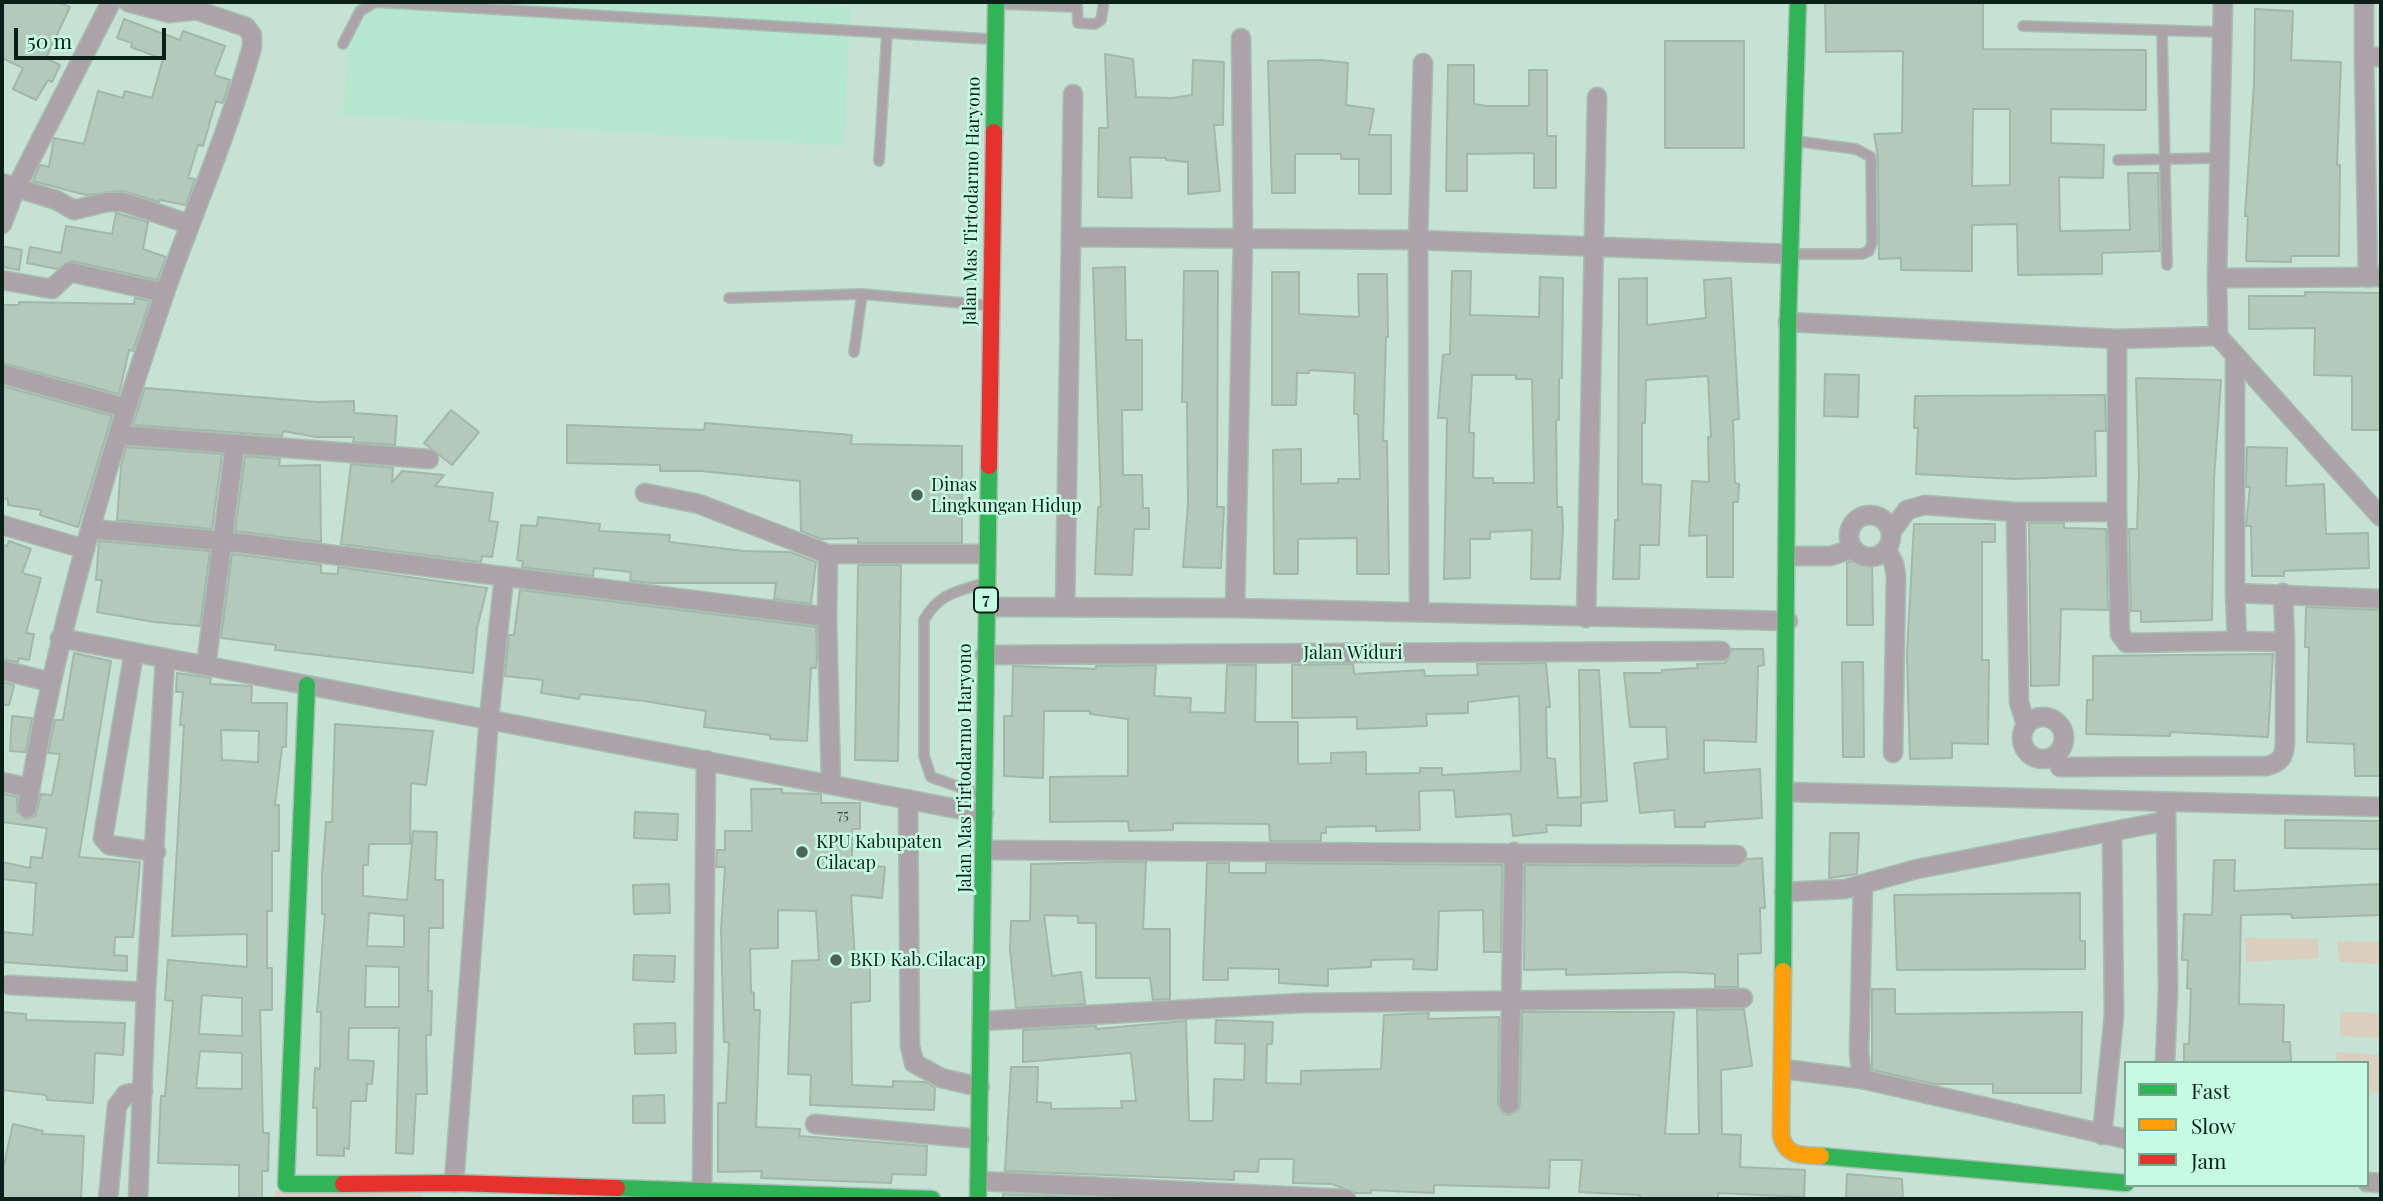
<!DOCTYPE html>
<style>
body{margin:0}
#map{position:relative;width:2383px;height:1201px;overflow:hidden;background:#c5e2d5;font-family:"Playfair Display",serif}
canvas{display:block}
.frame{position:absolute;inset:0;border:4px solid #0b2018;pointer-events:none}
.legend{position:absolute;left:2124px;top:1061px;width:245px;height:126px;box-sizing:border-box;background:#c6fbe3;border:2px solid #7ba392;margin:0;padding:9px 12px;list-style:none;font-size:21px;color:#0b2018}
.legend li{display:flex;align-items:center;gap:14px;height:35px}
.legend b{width:35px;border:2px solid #7ba392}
.scale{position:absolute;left:14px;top:28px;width:152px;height:32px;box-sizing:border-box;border:4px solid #0b2018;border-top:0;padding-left:9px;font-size:21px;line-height:24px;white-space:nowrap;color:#0b2018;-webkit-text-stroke:5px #c6fbe3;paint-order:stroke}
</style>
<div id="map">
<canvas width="2383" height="1201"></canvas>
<div class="frame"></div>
<ul class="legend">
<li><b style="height:9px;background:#30b455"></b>Fast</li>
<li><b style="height:9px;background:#ff9f0a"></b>Slow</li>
<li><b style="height:9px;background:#e5322d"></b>Jam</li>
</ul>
<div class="scale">50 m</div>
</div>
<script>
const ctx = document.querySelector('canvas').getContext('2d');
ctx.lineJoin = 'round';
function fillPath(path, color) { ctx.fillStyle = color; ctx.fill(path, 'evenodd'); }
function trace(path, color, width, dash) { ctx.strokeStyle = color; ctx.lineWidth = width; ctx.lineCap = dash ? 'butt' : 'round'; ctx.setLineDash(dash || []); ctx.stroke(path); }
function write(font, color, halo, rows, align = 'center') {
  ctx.font = font + ' "Playfair Display",serif'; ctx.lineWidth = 5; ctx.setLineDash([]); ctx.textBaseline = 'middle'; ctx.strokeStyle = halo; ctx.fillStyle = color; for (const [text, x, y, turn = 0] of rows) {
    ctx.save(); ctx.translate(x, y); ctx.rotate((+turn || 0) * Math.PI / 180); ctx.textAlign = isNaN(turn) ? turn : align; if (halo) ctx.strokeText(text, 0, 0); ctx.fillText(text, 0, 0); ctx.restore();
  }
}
const built = new Path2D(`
 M353 2H769L850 7 844 146 343 115Z`);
const green = new Path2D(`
 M2245 938 2318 939 2319 958 2246 962Z
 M2337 941 2381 942V964L2340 962Z
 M2340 1012 2381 1013V1038L2340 1036Z
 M2336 1052 2381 1055V1092L2367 1093V1063H2337Z
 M275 1191 422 1194V1199H275Z`);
const building = new Path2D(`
 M2 2H57L70 7 46 58 60 65 52 82 48 80 36 100 13 89 23 68 2 58Z
 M1825 2H1983V49L2146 50V110L2051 109V143L2104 145 2103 178 2059 177 2060 231 2130 230 2128 173H2158L2160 251 2102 253V274L2018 275 2017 224 1972 225V271L1901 270V258L1879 259 1878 157 1874 134 1902 133 1903 51 1826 52ZM1973 109H2010V185L1972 186Z
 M2255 9 2293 11 2291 60 2341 62 2337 165H2340L2339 256H2291V262L2246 261 2248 216H2245L2254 84Z
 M124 19 180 40 183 31 225 46 214 75 230 80 223 103 216 101 203 146 198 145 188 178 195 179 186 205 160 200 159 202 123 191 86 195 33 181 40 165 49 167 54 138 84 144 98 91 123 98 125 91 152 98 163 59 131 47 132 43 117 38Z
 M1665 41H1744V148H1665Z
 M1105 54 1133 59 1136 97 1172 98 1192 95 1193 60 1224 62 1223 125H1214L1220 191 1188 194V162L1166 160V158L1130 157 1132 198 1098 197 1099 128H1108Z
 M1320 60 1348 63 1346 105 1374 109 1369 135H1391V194H1359V159H1341V154H1295V193H1272L1268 61Z
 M1448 65H1474V104L1486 106H1529V70H1547V136H1556V188H1534V153L1467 154V191H1446Z
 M116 213 148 222 143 249 166 257 157 280 72 261 57 269 27 263 30 247 61 253 66 226 112 234Z
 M2 246 22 250 19 270 2 267Z
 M1125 267 1126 340H1142V410H1122L1123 475H1142L1143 508H1149V529H1134L1132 575 1095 574 1098 507H1101L1093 268Z
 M1184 271H1218L1217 507H1224L1221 568 1183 567 1188 505 1187 402H1182Z
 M1452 271H1471L1470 315 1539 317 1540 277 1563 278 1562 378H1559V420H1556L1557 507H1562L1563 528 1560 579H1531L1532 530 1490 532V539H1470V578L1444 579 1447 418H1438L1443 355 1450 354ZM1472 375H1516V379H1532L1534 483H1493V478H1473L1474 433H1469Z
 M1272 272H1299V314L1359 317 1358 274H1387L1388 337H1386L1383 441H1387L1389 574H1357V538L1298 539V574H1274L1273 450 1301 449V484L1338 483V479H1360L1358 414H1354L1355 373 1309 370V373H1297L1296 405H1272Z
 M1647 278V325L1706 318 1704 280 1731 278 1739 419 1733 420 1735 483 1739 484 1738 502H1733V577H1707V535L1689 536 1692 481 1709 482 1708 437H1711L1708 376 1646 380 1645 423H1642V484L1661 485 1659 545H1640L1639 579H1613L1615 520H1618L1619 279Z
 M2305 292 2381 293 2380 430H2352V376L2314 375 2315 328 2249 329V296H2305Z
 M135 298 150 301 133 351 129 350 119 394 2 363V305H19V302L134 304Z
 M1825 374 1859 375 1858 417 1824 416Z
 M2136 378 2221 380 2214 479 2212 620 2141 622V611H2131L2129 529H2137L2139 474Z
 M2 386 112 416 78 527 40 515 41 510 8 505V499L2 498Z
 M145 388 317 402 354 401V413L397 416 395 445 353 442 354 437H316L283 431 282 436 133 425Z
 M2105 395 2106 431H2095L2096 476 2015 479 1916 474 1918 428H1914L1915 396Z
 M451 410 479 432 452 465 424 443Z
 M705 423 852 435 851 444 962 446V543H858V538L821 539 801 531 800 481 701 471H660V465L567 463V425L704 430Z
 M126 447 222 454 212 529 117 520 121 466Z
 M2247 447 2287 448 2286 486 2324 484 2326 534 2368 533 2369 568 2284 571V576H2252L2251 526H2246L2250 487H2246Z
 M245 456 280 459 279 466 320 465 321 542 235 531Z
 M351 464 393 468 392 483 402 471 444 475 435 486 493 493 489 521 498 522 492 557 482 556 481 562 341 544Z
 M538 517 600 524 599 531 670 535 669 542 744 551 790 552 816 562 811 604 774 599 776 583H652L630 581 631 572 594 568 593 576 522 567 523 561 517 560 521 525 537 526Z
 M2029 523H2064V528L2106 529 2108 610 2061 609 2059 685 2031 686Z
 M1914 524H1995V542H1982V660H1989L1988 744 1952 743V758L1910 759 1907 654Z
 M9 541 31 549 22 573 41 578 26 633 34 634 29 660 19 658 18 662 2 659V545L7 546Z
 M99 541 210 551 200 626 154 622 97 612 102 580H96Z
 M232 554 321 565V573L338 574V567L487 588 477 628 473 673 275 650 276 645 221 638Z
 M1856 560H1872L1873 625H1847V563Z
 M858 565H901L898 761 855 760Z
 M520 590 816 627 817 658 816 668H811L807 741 770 739V735L704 727 706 711 644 701 580 694 579 699 541 693 543 680 505 676 509 635H514Z
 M2306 607 2381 610V776H2355L2354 744 2307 742 2309 647H2305Z
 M1732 649H1763L1764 665 1758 666 1756 742 1704 740V773L1760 769 1762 818 1705 822V827H1675L1674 810 1640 813 1634 763 1668 759 1666 727H1630L1624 673H1662V670L1698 668 1697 664 1725 663Z
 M74 653 111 661 79 857 140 862 133 937H115L114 955 127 956V971L2 962V932L33 935 36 883 2 879V862L30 868 31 857 42 858 47 828 2 822V794L17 797V812L26 819 36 815 41 794 52 795 60 754 48 753 55 720H63Z
 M2273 654 2268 737 2170 732V736L2086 734 2087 700H2093V656Z
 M1842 662H1863L1864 757H1843Z
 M1546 663 1550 707H1546L1547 758 1555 759 1558 798 1581 797 1579 670H1599L1607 801 1581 803V826L1546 825 1547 832 1513 836 1511 814 1456 817 1454 790 1419 791 1420 830 1376 831V826L1326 827V833H1321V841H1270L1269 824 1173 823V830L1129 831 1128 821 1050 822V777L1128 776V719L1090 714V711H1044L1043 778 1004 776V716H1012L1013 666 1096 669V666L1156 665 1154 696 1191 698 1190 712 1225 713 1227 665H1256L1255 722H1298V764L1331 763V753L1366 752V774L1420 773V768H1442V775L1521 771 1519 696 1468 702V713L1426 714 1427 726 1357 729V717L1292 718V665L1353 664 1354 674 1424 670 1425 676 1478 675 1477 664Z
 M177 673 211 678 210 684 252 686 251 703H287L286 747H282L275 805H279V851H272V911H267V968H272V1010H260L263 1133H269L268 1171H262V1199H239V1165L158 1163 161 1096H165L173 1001 165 1000 168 960 247 967V934L172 936 184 725H180L183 692H176ZM221 730 259 731 258 762 222 760ZM202 995 242 998V1036L199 1034ZM200 1051 242 1053V1089L196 1088Z
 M2 682 14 685 9 705H2Z
 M12 716 32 718 26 752 10 751Z
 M335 724 433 731 426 785 411 783 410 844H369L368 865H363V896L407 900 413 831 437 832 435 880H443V928H429L428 991H432L431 1035H426L427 1094H416L413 1154 396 1153 399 1028H349L348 1060 374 1061 372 1084H367L366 1101H351L349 1149 344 1148V1156L317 1155V1108H313L315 1068 320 1069 321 1012H317L325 914H322V876L326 822H332ZM369 913 404 916V947L367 946ZM366 966 399 967V1007H365Z
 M751 789H782V793L821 794V803H860V829H852V864L885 867 882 898 851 895 855 960 870 959V1001L851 1003 852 1085 893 1087V1081L925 1082 935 1088 934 1110 810 1105 811 1075 788 1074 792 961 819 960 816 911 778 910V948L750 949 751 992 754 993V1010H760L756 1127 800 1129 799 1136 927 1146 926 1175 892 1174 891 1183 761 1178 762 1171 718 1172V1103H726L729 1042H724L721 930 725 867H716L717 850H725V831H752Z
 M635 812 678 814 677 840 634 838Z
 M2285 820 2381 821V849L2285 848Z
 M1830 833H1859L1857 874 1829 878Z
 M1762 858 1765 908H1760L1761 953 1738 954V987H1715V974L1678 972 1566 975V969L1524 970 1525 865 1737 866 1747 859Z
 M2214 860H2235L2234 891 2381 884V915L2292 918 2291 914 2241 915 2239 1004 2284 1005 2283 1042H2290L2291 1063H2184V1044H2189L2191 989 2187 988 2188 960H2182L2184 914 2212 915Z
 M1115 862H1146L1143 929H1170V999L1153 1000 1150 978H1096V923H1078V916L1044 915 1052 976 1081 972 1085 1004 1016 1008 1010 949 1011 921H1030L1031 864Z
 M1207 863H1229V873H1266V863L1502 865 1501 952H1484L1483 910 1439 911 1437 970 1413 969 1414 959 1371 960V967L1328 969V986L1279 983V969L1228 968V980H1203Z
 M669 884 670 913 634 914 633 885Z
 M2080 893V941H2085V969L1897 970 1894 895Z
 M634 955 675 956 674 982 633 980Z
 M1872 989H1895V1014L2082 1012 2081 1093H1993V1084H1935L1872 1070Z
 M1744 1009 1752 1066 1721 1070 1722 1134 1741 1135 1740 1167 1805 1170 1804 1197 1718 1193V1199H1640V1195L1579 1192 1582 1160H1550L1549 1188 1434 1185V1193L1371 1190V1193H1355L1332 1184 1293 1183 1294 1159H1259L1258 1172 1234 1171V1180L1005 1171 1011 1067H1038L1037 1102 1051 1103V1109L1122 1108 1121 1101H1136L1131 1053 1023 1062V1030L1096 1026V1029L1186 1021 1189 1121H1213L1214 1079 1244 1080 1245 1044 1215 1043 1216 1020 1273 1022 1272 1044H1267L1266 1083 1301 1084V1071L1381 1069 1384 1015 1429 1013 1428 1019 1499 1017 1498 1104 1503 1113 1509 1115 1518 1110 1520 1104 1522 1012H1674L1665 1134H1699L1697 1010Z
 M2 1012 26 1014V1020L125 1023 123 1055 95 1053 93 1103 47 1100 46 1095 2 1090Z
 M675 1023 676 1053 635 1054 634 1024Z
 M664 1095 665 1123H633V1096Z
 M13 1124 43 1131 42 1134 84 1136 81 1199H2V1173Z
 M1847 1174 1902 1179 1903 1199H1846Z
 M1003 1194 1119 1199H1003Z`);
const lane = new Path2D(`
 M1077 3 1078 23 1095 24 1101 20 1104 2
 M1001 4 1077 7
 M2023 26 2220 32
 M2162 32 2167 265
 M343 44 360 11 375 2 989 39
 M2118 160 2219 158
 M879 161 887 33
 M1791 254H1862L1869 251 1872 243 1871 157 1856 149 1795 141
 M729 298 862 294 985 305
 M854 352 862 294
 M979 794 931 777 924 756V620C939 594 955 592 981 584`);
const street = new Path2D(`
 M2364 2V57
 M2 183 56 200 74 210 107 202H123L189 224
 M2 224 15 190 111 2
 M1071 237 1073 94
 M2217 278 2381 277
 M2368 278 2364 57H2381
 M2 280 52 289 70 272 165 293
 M1788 322 2117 339 2218 336 2381 517
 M2218 336 2217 278 2223 2
 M2117 339V512
 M2 374 126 408
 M119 435 429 459
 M645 493 699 504 828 554H986
 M2016 512 2019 702 2026 725
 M1849 536a21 21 0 1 1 42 0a21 21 0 1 1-42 0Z
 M2 525 85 549
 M92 529 223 541 827 617 831 784
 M1891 532 1907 510 1925 505 2016 512H2117L2120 634 2127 643 2237 641 2235 593 2381 599
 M1887 550 1894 564 1896 575 1893 753
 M1788 556H1830L1853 549
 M2235 593V358
 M986 607 1235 608 1788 621
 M1065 607 1071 237 1418 240 1790 254
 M1235 608 1243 238 1241 38
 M1419 612 1418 240 1423 63
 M827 617 828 554
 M1586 618 1597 97
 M60 638 984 814
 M2237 641 2285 642 2283 593
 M134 652 103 838 109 845 156 852
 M985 655 1721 651
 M206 666 235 444
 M2 670 50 682
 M2022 738a21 21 0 1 1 42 0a21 21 0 1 1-42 0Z
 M2060 767 2267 766C2281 762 2284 757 2285 743V642
 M2 782 30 788
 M1786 792 2381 807
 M908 799 910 1046 914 1063 941 1078 980 1087
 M27 808C56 632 107 461 165 292 194 210 229 131 252 47V35L246 27 196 10 170 13 128 2
 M984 850 1737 855
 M1863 884 1859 1052 1862 1079 2126 1139
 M1784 892 1845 889 1917 869 2166 821
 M9 985 146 992
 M982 1021 1301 1003 1743 998
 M2165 1063 2168 990 2166 812
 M1783 1069 1862 1079
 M1509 1104 1514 852
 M815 1124 979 1139
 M2102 1135 2114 1015 2112 832
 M979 1181 1346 1199
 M2367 1182 2381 1183
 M454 1183 489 718 504 577
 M702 1191 706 760
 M108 1199 117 1106 126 1094 143 1091
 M138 1199 146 992 165 658`);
const fast = new Path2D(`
 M994 132 996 2
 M307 685 286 1184H343
 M1783 971 1788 322 1798 2
 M1821 1156 2126 1183
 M617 1188 932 1199
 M978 1199 989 466`);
const slow = new Path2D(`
 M1783 971 1781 1135C1786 1157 1801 1155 1821 1156`);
const jam = new Path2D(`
 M989 466 994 132
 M343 1184 454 1183 617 1188`);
const markers = [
 [917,495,7,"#4c645a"],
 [802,852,7,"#4c645a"],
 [836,960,7,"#4c645a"]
];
const numberNames = [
 ["75",843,816]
];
const shields = [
 [986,600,24]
];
const shieldNames = [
 ["7",986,600]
];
const streetNames = [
 ["Jalan Mas Tirtodarmo Haryono",972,201,-89],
 ["Jalan Widuri",1353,653],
 ["Jalan Mas Tirtodarmo Haryono",965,768,-90]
];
const poiNames = [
 ["Dinas",931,485],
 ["Lingkungan Hidup",931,506],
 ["KPU Kabupaten",816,842],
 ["Cilacap",816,863],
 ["BKD Kab.Cilacap",850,960]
];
fillPath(built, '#b6e5d0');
fillPath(green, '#dacebc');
fillPath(building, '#b3cabb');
trace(building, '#a2b7aa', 2);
trace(lane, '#a6bdb2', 12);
trace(street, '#a6bdb2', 21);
trace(fast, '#a6bdb2', 19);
trace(slow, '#a6bdb2', 19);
trace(jam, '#a6bdb2', 19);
trace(lane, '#aca3a9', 9);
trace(street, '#aca3a9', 18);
trace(fast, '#30b455', 16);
trace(slow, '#ff9f0a', 16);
trace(jam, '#e5322d', 16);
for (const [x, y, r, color] of markers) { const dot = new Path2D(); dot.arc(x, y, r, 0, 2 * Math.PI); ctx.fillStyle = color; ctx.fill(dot); trace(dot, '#c6fbe3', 2.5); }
write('14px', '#364b42', null, numberNames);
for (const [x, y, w] of shields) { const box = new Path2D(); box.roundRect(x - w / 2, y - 12.5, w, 25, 5); ctx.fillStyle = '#c6fbe3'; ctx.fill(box); trace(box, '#0b2018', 2); }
write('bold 16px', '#0b2018', null, shieldNames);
write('18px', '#0b2018', '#c6fbe3', streetNames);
write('18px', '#0b2018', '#c6fbe3', poiNames, 'left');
</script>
